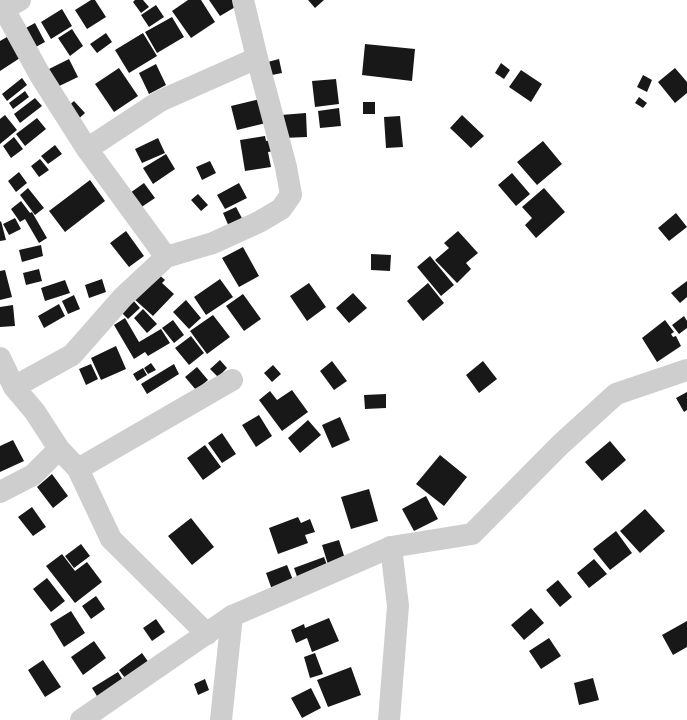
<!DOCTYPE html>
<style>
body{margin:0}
canvas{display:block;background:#fff}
</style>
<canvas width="687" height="720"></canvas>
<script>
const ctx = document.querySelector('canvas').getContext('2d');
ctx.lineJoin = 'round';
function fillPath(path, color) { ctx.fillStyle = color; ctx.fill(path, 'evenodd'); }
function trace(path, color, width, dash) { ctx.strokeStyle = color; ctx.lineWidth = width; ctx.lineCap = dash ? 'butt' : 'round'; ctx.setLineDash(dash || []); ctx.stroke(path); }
const building = new Path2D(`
 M91 0H95L106 17 87 29 75 10Z
 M135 0H143L149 7 141 13 133 2Z
 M188 0H201L215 22 191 38 172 11Z
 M209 0H233L237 6 220 16Z
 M308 0H324L315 8Z
 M156 5 164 17 149 27 141 15Z
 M62 9 72 26 51 39 41 22Z
 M172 17 184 37 157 53 145 32Z
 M35 23 45 42 32 49 22 30Z
 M72 29 83 46 70 56 58 38Z
 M106 33 112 42 97 53 90 44Z
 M143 33 157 56 129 73 115 50Z
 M7 37 20 58 0 71V41Z
 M365 44 415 49 412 81 362 75Z
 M69 59 78 77 53 89 45 71Z
 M279 59 282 73 267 76 264 63Z
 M501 63 510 70 504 79 495 73Z
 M156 64 166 85 149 94 139 73Z
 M119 68 138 96 114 112 95 84Z
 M675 68 687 82V93L675 103 658 82Z
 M521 70 542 84 531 102 509 87Z
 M643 75 652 80 647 92 637 87Z
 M22 78 27 85 7 101 2 94Z
 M336 79 339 104 315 107 312 81Z
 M25 91 29 97 13 109 9 103Z
 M639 97 647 103 643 108 635 103Z
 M35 98 42 106 20 123 14 114Z
 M260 99 266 123 237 130 231 106Z
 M74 101 85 113 75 122 64 110Z
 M363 102H375V114H363Z
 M339 108 341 126 320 128 318 111Z
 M306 113 307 137 282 138 281 115Z
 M5 115 17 130 0 144V119Z
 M462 115 484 136 471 148 450 128Z
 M400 116 403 147 386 148 384 117Z
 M37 118 46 129 25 146 16 134Z
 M265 136 266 141 272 140 274 151 268 152 271 167 245 171 240 140Z
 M14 137 23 149 11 158 3 146Z
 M158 138 165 153 142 163 135 149Z
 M543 141 562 164 537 185 517 162Z
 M55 145 62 154 48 164 41 156Z
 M166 154 175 169 153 184 143 168Z
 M40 159 49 170 39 177 31 166Z
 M210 161 216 173 202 180 196 167Z
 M19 172 27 183 16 192 8 181Z
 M512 173 530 194 516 206 498 185Z
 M90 180 105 201 65 232 49 211Z
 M144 183 155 198 140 208 130 193Z
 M239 183 247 198 225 209 217 195Z
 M28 188 44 208 35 215 20 195Z
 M544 188 565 212 536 238 525 225 532 218 522 207Z
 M198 194 208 205 201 211 191 200Z
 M21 201 30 213 32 212 47 238 39 243 25 219 20 222 11 209Z
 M236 207 244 222 230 229 223 213Z
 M676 213 687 227 669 241 658 228Z
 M15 218 21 229 9 235 3 224Z
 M1 221 6 240 0 241V222Z
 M126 231 144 256 129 267 110 243Z
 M458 231 478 253 466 263 471 269 457 283 435 260 449 248 444 243Z
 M41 245 43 256 22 262 19 250Z
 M243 247 259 276 239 287 222 258Z
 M371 254 391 255 390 271 371 270Z
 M430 256 454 285 441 296 417 267Z
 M39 269 42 281 26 285 23 273Z
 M5 270 12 297 0 300V271Z
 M157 273 165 280 162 283 174 294 153 316 133 298Z
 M102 279 106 292 89 298 85 285Z
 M220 279 233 297 206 315 194 297Z
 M65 280 70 293 45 301 41 288Z
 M687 281V297L680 303 671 293Z
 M309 283 326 307 307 321 290 296Z
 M428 283 444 303 423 321 407 301Z
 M353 293 367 308 349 323 336 308Z
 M243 294 261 319 244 331 226 306Z
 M74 295 80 309 68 314 62 301Z
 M133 300 140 308 128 319 120 311Z
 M186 300 201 318 189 329 173 312Z
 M59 304 65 316 44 328 38 316Z
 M13 305 15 326 0 327V307Z
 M143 309 157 324 147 333 134 318Z
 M213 315 230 337 207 354 190 331Z
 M684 316 687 321V328L679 334 672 325Z
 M125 318 139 342 161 329 170 343 148 356 145 352 134 359 114 325Z
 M173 320 184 335 174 343 162 328Z
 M665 320 674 332 671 334 673 337 676 336 681 346 657 362 642 338Z
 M191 336 204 353 189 365 175 348Z
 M116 346 126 369 101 380 91 358Z
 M220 360 227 368 218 377 210 369Z
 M332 361 347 381 334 390 320 371Z
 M483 361 497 379 479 393 466 375Z
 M151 363 156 370 148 374 144 368Z
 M91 364 98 379 86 385 79 369Z
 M174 364 179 374 147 394 141 384Z
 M273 365 281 374 272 382 264 373Z
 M197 367 208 380 196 390 185 377Z
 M143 368 147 375 137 381 133 374Z
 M292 390 308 412 282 431 259 400 270 391 277 400Z
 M687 392V410L684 412 676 398Z
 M386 394V408L365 409 364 395Z
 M259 415 272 436 256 447 242 425Z
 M340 417 350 440 332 448 322 425Z
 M308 420 321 435 300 453 288 438Z
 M222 433 236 454 222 463 208 443Z
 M13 440 24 461 0 472V446Z
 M610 441 626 460 602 481 585 462Z
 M205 445 221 467 203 480 187 458Z
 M440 455 467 477 444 506 416 484Z
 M52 474 68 496 53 508 37 487Z
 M369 489 378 521 351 529 341 497Z
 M426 496 438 519 414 531 402 509Z
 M32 507 46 527 33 536 18 517Z
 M645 509 665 531 640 553 620 531Z
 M298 517 301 523 310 519 315 532 305 535 308 543 278 554 269 528Z
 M191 518 214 547 192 565 168 536Z
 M616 531 632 553 610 570 593 549Z
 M339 540 347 565 330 571 322 545Z
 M81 544 90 556 74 568 65 556Z
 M62 554 75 571 87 562 102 582 75 603 46 566Z
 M324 557 332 578 301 588 294 568Z
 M594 559 607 574 589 588 577 573Z
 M287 565 297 590 275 598 266 573Z
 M47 578 65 601 51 612 33 589Z
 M558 580 572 597 560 607 546 590Z
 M96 596 105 609 91 619 82 606Z
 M531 608 544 623 524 640 511 625Z
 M71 611 85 633 64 647 50 624Z
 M329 618 339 641 312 652 307 638 296 643 291 630 304 624 305 628Z
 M156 619 165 632 152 641 143 628Z
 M687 621V647L673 655 662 635Z
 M549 638 561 656 541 669 529 651Z
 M94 641 106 658 83 675 71 657Z
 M142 653 157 674 134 690 119 670Z
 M315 653 323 674 310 678 304 657Z
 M43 660 61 687 45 697 28 670Z
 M351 667 361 695 328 707 317 680Z
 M118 672 131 693 105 709 92 688Z
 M593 678 599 700 579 705 574 683Z
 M205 679 209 690 198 695 194 684Z
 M311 688 321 708 302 718 291 698Z`);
const minor = new Path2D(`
 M4 9 40 75 87 149 166 257
 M0 11 20 0
 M87 149 160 101 257 58
 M0 358 14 387 35 412 59 449 78 469 111 539 207 634
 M14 387 72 355 123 297 166 257 213 243 259 222 281 209 291 195 286 167 257 58 243 0
 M78 469 232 380
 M0 492 33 475 59 449
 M221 720 232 616
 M389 720 398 606 391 547`);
const tertiary = new Path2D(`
 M81 720 232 616 391 547 472 534 560 445 616 394 687 370`);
fillPath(building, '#181818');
trace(minor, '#cecece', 22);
trace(tertiary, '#cecece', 22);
</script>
